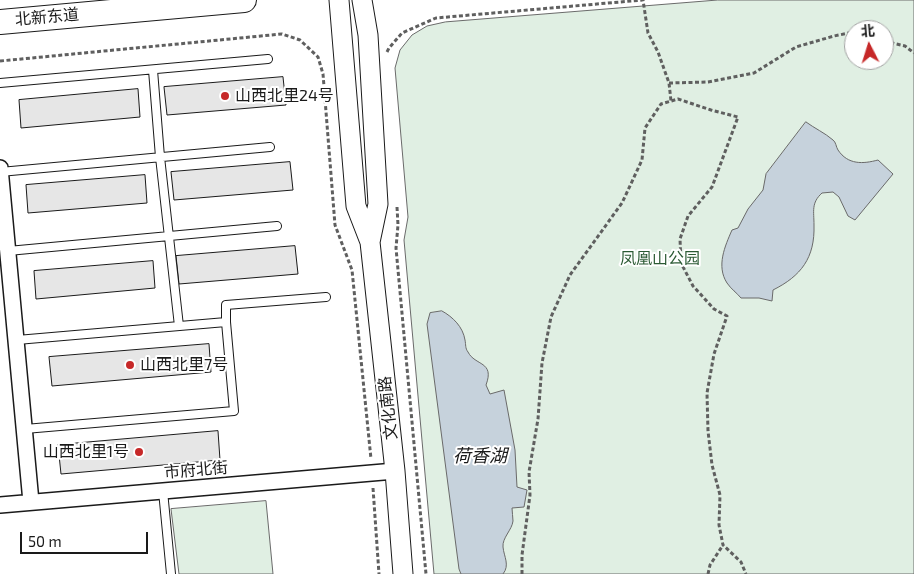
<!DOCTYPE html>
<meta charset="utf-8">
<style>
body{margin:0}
#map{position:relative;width:914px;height:574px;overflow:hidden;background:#fff;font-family:"Exo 2","Noto Sans SC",sans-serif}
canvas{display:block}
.north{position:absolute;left:844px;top:20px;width:50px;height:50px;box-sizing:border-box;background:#fff;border:1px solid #a3a3a3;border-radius:50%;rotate:355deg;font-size:14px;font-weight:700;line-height:20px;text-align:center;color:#1a1a1a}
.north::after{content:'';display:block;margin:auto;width:18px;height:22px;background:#c62828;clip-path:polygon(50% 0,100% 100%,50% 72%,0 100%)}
.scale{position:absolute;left:20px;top:532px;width:128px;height:22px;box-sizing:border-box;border:2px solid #1a1a1a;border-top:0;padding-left:6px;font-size:15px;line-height:18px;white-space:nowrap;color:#1a1a1a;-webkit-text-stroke:4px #fff;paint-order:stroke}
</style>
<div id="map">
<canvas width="914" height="574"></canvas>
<div class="north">北</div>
<div class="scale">50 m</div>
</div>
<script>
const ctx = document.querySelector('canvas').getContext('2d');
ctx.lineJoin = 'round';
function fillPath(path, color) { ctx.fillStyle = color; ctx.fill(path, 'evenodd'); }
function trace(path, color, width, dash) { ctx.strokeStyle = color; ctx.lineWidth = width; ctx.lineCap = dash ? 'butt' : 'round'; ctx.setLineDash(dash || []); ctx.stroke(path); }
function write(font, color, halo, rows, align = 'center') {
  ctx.font = font + ' "Exo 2","Noto Sans SC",sans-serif'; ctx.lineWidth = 4; ctx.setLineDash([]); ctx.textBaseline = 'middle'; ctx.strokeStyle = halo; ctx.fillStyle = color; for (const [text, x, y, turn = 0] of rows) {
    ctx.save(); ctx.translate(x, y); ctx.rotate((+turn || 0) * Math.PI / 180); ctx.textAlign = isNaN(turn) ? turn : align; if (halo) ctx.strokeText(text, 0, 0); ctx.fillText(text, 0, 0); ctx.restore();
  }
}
const green = new Path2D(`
 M718 0H914V574H434L404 240 408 217 395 68 400 50 412 35 427 26 445 22ZM854 30H884V60H854Z
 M266 501 273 574H179L171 509Z`);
const water = new Path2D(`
 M806 122C814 128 825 133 833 140 836 142 836 147 838 150 848 165 863 164 878 160L893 174 855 220 848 216 839 197 833 192 822 193C811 203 814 211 814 225 815 258 801 276 773 290L772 301 759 298H741C737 293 731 289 727 283 716 266 725 246 732 230L738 228 748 209 763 190 766 174Z
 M442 311C453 317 463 327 465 340 466 345 465 348 468 352 475 366 495 361 486 385L490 394 504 390 515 450 517 487 527 490 524 507 512 508C512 512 513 517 513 521 512 530 502 538 503 547 504 557 510 565 503 574H461L459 569 427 324 430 313Z`);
const building = new Path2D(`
 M283 77 286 105 167 115 164 87Z
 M138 89 140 117 21 128 19 100Z
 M290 162 293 190 174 200 171 172Z
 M145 175 147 203 28 213 26 185Z
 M295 246 298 274 179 284 176 256Z
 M153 261 155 288 36 299 34 271Z
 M209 344 211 372 52 386 49 357Z
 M218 431 220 460 61 474 58 445Z`);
const path = new Path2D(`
 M884 41 905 46 914 53
 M387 52 389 48 402 33 436 18 643 0 648 33 658 52 669 83 671 101
 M0 61 282 34 300 40 318 57 323 74 335 225 352 270 371 459
 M669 83 708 82 754 73 796 47 834 36 854 32
 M397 207 398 225 396 248 426 574
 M373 488 379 574
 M522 574V555L530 495 529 472 538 419 542 363 551 317 570 275 622 203 642 160 645 128 661 104 678 99 711 110 738 117 712 187 688 216 680 239 681 263 693 286 714 309 727 316 714 354 707 393 708 431 712 465 720 495 719 525 723 545 741 562 746 574
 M708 574 710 565 723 545`);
const service = new Path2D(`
 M153 70 160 157 179 326
 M0 83 268 59
 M0 172 270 147
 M8 251 277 226
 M226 322V305L326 297
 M17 340 226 322 234 411 25 429
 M163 491 171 574`);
const minor = new Path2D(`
 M0 168 31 502
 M0 505 395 471`);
const tertiary = new Path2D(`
 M339 0 356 206 370 242 395 471 403 574
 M362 0 368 35 378 204 370 242`);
const primary = new Path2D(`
 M0 22 244 0`);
const markers = [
 [225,96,5,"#c62828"],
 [130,365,5,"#c62828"],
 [139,452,5,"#c62828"]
];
const streetNames = [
 ["北新东道",47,17,-5],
 ["文化南路",388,408,-96],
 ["市府北街",196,470,-5]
];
const poiNames = [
 ["山西北里24号",235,96],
 ["山西北里7号",140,365],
 ["山西北里1号",129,452,"right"]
];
const parkNames = [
 ["凤凰山公园",660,259]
];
const waterNames = [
 ["荷香湖",480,456]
];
fillPath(green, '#e0efe3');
trace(green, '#6a6a6a', 1);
fillPath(water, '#c6d2dc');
trace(water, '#6a6a6a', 1);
fillPath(building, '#e6e6e6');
trace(building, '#1a1a1a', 1);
trace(service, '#1a1a1a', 10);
trace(minor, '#1a1a1a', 18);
trace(tertiary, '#1a1a1a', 21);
trace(primary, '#1a1a1a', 26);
trace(path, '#5f5f5f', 3, [4, 2.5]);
trace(service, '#fff', 8);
trace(minor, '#fff', 15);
trace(tertiary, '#fff', 19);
trace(primary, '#fff', 24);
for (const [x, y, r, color] of markers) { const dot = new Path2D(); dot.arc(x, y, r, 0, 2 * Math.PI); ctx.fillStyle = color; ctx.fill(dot); trace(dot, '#fff', 2); }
write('16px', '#1a1a1a', '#fff', streetNames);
write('16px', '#1a1a1a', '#fff', poiNames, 'left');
write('16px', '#2b5a34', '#fff', parkNames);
write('italic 18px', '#1a1a1a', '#fff', waterNames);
</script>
